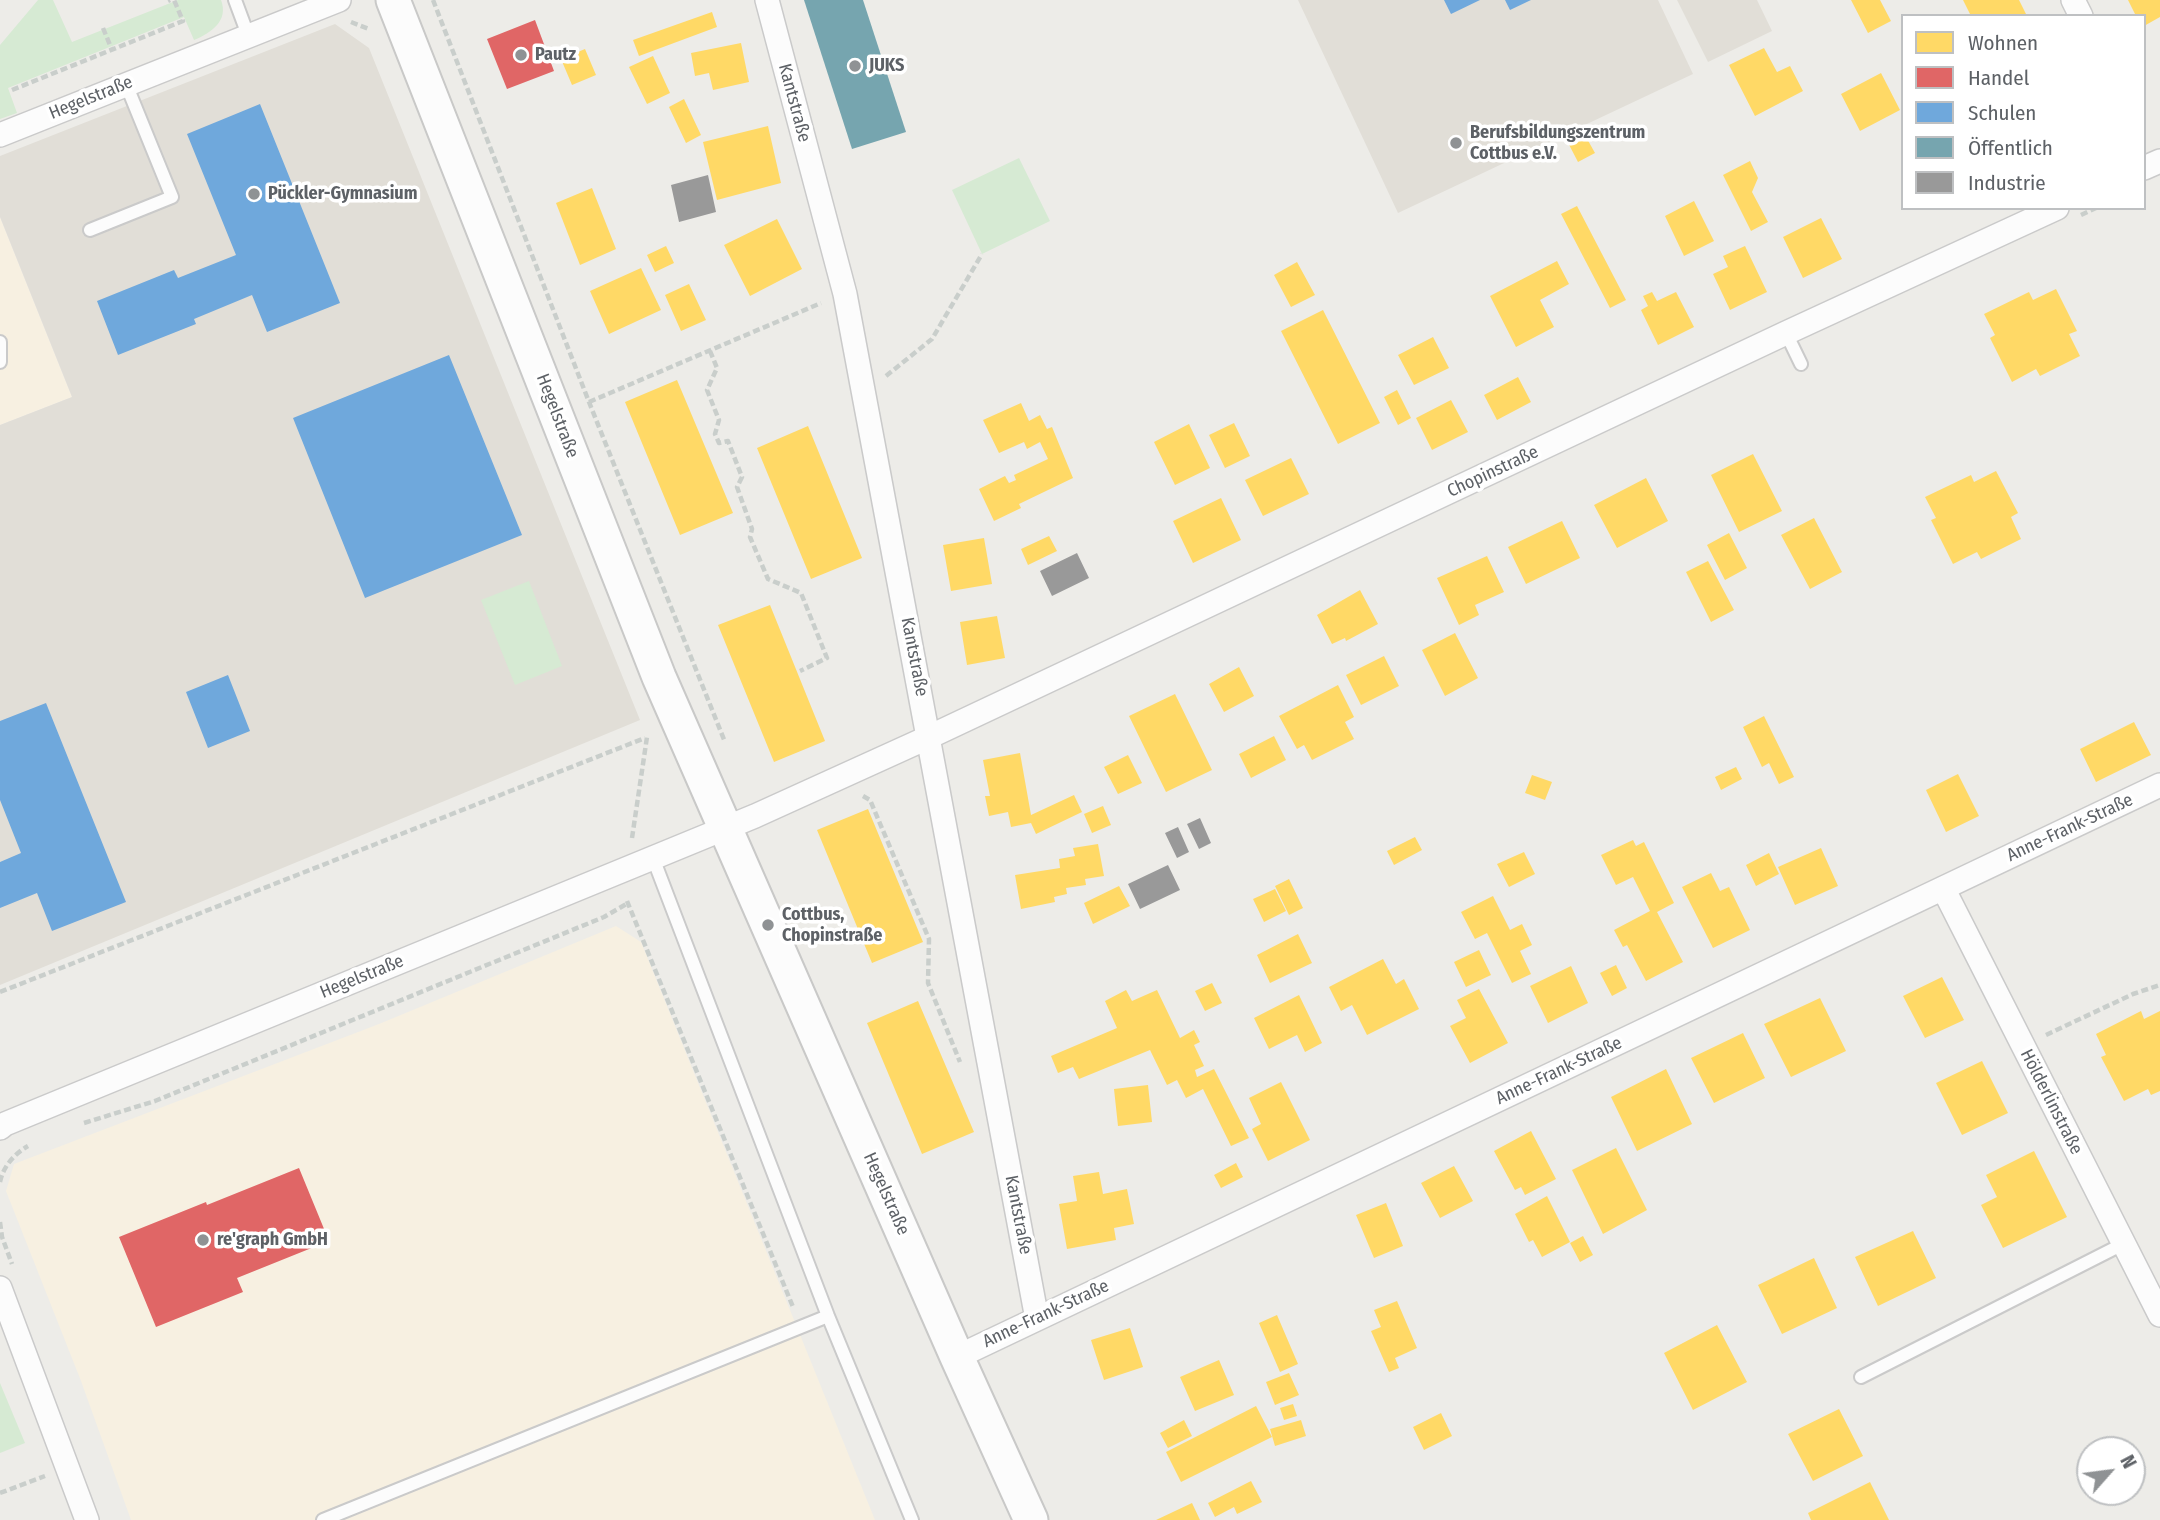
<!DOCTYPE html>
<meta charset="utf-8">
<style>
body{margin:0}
#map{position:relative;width:2160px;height:1520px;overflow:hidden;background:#edece8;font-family:"Fira Sans Condensed",sans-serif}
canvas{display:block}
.legend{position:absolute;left:1901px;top:14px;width:245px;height:196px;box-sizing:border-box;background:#fff;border:2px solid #bec0c2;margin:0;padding:9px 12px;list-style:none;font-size:21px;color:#5d6166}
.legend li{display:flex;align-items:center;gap:14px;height:35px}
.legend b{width:35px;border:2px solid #bec0c2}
.north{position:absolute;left:2076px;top:1436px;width:70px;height:70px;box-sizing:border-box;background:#fff;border:2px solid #bec0c2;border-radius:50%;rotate:62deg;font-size:19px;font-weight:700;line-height:28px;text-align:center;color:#5d6166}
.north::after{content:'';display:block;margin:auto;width:24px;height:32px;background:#8f9294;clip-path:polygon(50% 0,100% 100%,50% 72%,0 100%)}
</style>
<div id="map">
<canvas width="2160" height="1520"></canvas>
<ul class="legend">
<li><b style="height:19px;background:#ffd966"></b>Wohnen</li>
<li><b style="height:19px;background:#e06666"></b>Handel</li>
<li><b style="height:19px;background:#6fa8dc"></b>Schulen</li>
<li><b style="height:19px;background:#76a5af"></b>Öffentlich</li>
<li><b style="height:19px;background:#999"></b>Industrie</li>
</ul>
<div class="north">N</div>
</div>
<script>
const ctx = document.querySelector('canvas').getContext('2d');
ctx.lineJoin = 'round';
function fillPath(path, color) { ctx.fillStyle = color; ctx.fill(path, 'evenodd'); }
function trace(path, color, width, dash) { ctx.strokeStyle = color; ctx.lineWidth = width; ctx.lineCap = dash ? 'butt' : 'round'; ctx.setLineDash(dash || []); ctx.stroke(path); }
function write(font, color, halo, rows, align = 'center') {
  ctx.font = font + ' "Fira Sans Condensed",sans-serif'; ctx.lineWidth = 7; ctx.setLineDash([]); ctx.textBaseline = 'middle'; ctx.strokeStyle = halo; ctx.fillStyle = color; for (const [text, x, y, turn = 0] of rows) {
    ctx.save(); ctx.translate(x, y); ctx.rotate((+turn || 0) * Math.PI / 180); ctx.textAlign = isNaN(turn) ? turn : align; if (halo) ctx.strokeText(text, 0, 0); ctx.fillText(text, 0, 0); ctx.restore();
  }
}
const commercial = new Path2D(`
 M0 217 72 397 0 425Z
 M616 926 641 942 875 1520H131L81 1381 6 1191 14 1164 379 1024Z`);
const education = new Path2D(`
 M1298 0H1658L1693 74 1398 213Z
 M1677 0H1757L1772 31 1708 62Z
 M335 24 369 48 640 720 0 985V425L72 397 0 217V156Z`);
const green = new Path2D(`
 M38 0H53L72 42 178 0H221C229 21 211 33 194 40L184 17 8 88 17 113 0 119V45Z
 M1019 158 1050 221 982 254 952 190Z
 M529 581 562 666 515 685 481 600Z
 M0 1383 25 1443 0 1453Z`);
const homes = new Path2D(`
 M1851 0H1880L1891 21 1868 33Z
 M1963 0H2019L2027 16H1971Z
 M2128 0H2160V17L2144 26V16H2136Z
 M712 12 717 27 639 56 633 40Z
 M741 43 749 82 713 90 709 73 695 76 691 53Z
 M1764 48 1777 72 1790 66 1803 91 1755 116 1729 65Z
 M585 49 596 75 572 85 561 59Z
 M653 56 670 93 647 104 629 67Z
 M1881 73 1900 110 1860 131 1841 94Z
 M684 99 701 135 686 143 669 107Z
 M768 126 781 183 717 200 703 142Z
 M1581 128 1595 153 1578 162 1565 137Z
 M1750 161 1758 178 1752 192 1768 222 1751 231 1723 175Z
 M592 188 616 249 580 265 556 203Z
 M1694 201 1714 241 1684 256 1665 216Z
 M1577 206 1626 300 1610 308 1561 214Z
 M1821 218 1842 259 1803 278 1783 237Z
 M777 219 802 269 750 296 724 245Z
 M666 246 674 263 655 272 647 255Z
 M1745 246 1767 292 1730 310 1713 274 1728 267 1723 256Z
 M1557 261 1569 284 1540 300 1554 327 1516 347 1490 296Z
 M1297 262 1315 295 1291 307 1274 275Z
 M641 268 661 310 609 334 590 291Z
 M689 284 706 320 681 331 665 295Z
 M2056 289 2077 331 2069 334 2080 356 2040 376 2036 369 2012 382 1990 338 1995 335 1984 314 2029 292 2033 300Z
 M1652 292 1657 301 1676 292 1694 327 1658 345 1641 310 1648 306 1643 296Z
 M1323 310 1380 423 1338 444 1281 331Z
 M1433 337 1449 368 1414 385 1398 355Z
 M1518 377 1531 402 1497 420 1484 395Z
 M677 380 733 513 680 535 625 402Z
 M1397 390 1411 418 1398 425 1384 397Z
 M1451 400 1468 432 1432 450 1416 418Z
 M1021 403 1029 421 1040 415 1047 429 1052 427 1073 478 1019 504 1021 508 994 521 979 489 1005 476 1009 483 1016 480 1014 475 1048 459 1040 442 1027 449 1024 442 999 453 983 420Z
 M1234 423 1250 456 1225 468 1209 435Z
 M1189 424 1210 468 1175 485 1154 442Z
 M808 426 862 558 811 579 757 448Z
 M1753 454 1782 511 1739 532 1711 475Z
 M1291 458 1309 494 1263 516 1245 480Z
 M1996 471 2018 513 2011 517 2021 539 1981 559 1977 552 1953 564 1931 520 1936 518 1925 497 1971 475 1974 482Z
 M1646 478 1668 521 1617 548 1594 505Z
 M1221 498 1241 540 1193 563 1173 521Z
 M1814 518 1842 572 1810 589 1781 535Z
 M1562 521 1580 558 1526 584 1508 547Z
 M1729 533 1747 568 1725 580 1707 545Z
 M1049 536 1057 551 1028 565 1021 549Z
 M984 538 992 584 951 591 943 545Z
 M1487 556 1504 592 1475 605 1479 615 1459 625 1437 578Z
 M1708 561 1734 610 1711 622 1686 572Z
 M1360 590 1378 624 1346 641 1345 638 1332 644 1317 615Z
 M770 605 825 741 774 762 718 625Z
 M997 616 1005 658 967 665 960 622Z
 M1455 633 1478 678 1445 696 1422 650Z
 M1384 656 1399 686 1361 705 1346 675Z
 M1239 667 1254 696 1224 712 1209 684Z
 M1338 685 1354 717 1345 722 1354 739 1312 760 1304 745 1297 749 1279 716Z
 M1175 694 1212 770 1166 792 1129 716Z
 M1764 716 1794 777 1779 784 1769 763 1762 767 1743 727Z
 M2134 722 2151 755 2096 782 2080 749Z
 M1274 736 1286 760 1251 778 1239 754Z
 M1020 753 1031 815 1074 795 1082 812 1036 834 1031 823 1011 827 1008 812 989 816 985 796H990L983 760Z
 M1128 755 1142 783 1118 794 1104 767Z
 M1736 767 1742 779 1721 790 1715 777Z
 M1958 774 1979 816 1946 832 1926 790Z
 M1532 775 1552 782 1545 800 1525 793Z
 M1103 806 1111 825 1092 833 1084 814Z
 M868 809 923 942 872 963 817 830Z
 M1415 837 1422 850 1394 865 1387 851Z
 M1633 840 1636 846 1644 842 1674 903 1657 912 1683 962 1646 981 1627 945 1623 947 1614 930 1650 911 1633 877 1616 885 1601 855Z
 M1098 844 1104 876 1085 879 1086 885 1066 888 1067 894 1054 897 1055 902 1021 909 1015 875 1060 868 1059 859 1075 856 1073 848Z
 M1821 848 1838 886 1795 905 1778 867Z
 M1524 852 1535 874 1509 887 1497 864Z
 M1769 853 1779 874 1756 886 1746 865Z
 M1711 873 1720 891 1729 887 1750 930 1713 948 1682 887Z
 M1289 879 1303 908 1289 915 1275 886Z
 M1119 886 1130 906 1093 924 1084 903Z
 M1275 889 1286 911 1264 922 1253 899Z
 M1493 896 1510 930 1522 924 1532 945 1520 951 1531 974 1512 983 1487 933 1475 939 1461 912Z
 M1298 934 1312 963 1270 983 1257 955Z
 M1479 950 1491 975 1466 987 1454 962Z
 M1383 959 1396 984 1404 979 1419 1009 1367 1035 1352 1005 1341 1011 1329 987Z
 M1616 965 1627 988 1612 996 1600 973Z
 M1571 966 1588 1003 1548 1023 1530 986Z
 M1942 977 1964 1020 1925 1038 1903 996Z
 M1212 983 1222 1003 1205 1011 1195 991Z
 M1479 989 1508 1043 1470 1063 1450 1026 1466 1018 1457 1000Z
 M1126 990 1132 1001 1157 990 1180 1038 1194 1030 1200 1042 1194 1045 1204 1066 1195 1070 1197 1077 1214 1069 1249 1138 1231 1146 1203 1089 1186 1098 1177 1080 1167 1085 1150 1050 1079 1079 1073 1067 1058 1073 1051 1056 1117 1028 1105 1001Z
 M1299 995 1322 1043 1305 1052 1297 1035 1269 1049 1254 1018Z
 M1820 998 1846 1051 1791 1077 1764 1024Z
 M918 1001 974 1132 922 1154 867 1023Z
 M2141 1011 2144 1019 2160 1011V1091L2151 1095 2148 1089 2124 1101 2101 1057 2106 1055 2096 1034Z
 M1743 1033 1765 1078 1714 1103 1691 1058Z
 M1982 1061 2008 1113 1962 1135 1936 1083Z
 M1666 1069 1692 1124 1637 1151 1611 1097Z
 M1281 1082 1310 1140 1268 1161 1252 1129 1261 1124 1249 1098Z
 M1148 1085 1152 1122 1118 1126 1114 1089Z
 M1531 1131 1556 1179 1525 1195 1521 1187 1515 1190 1494 1151Z
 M1616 1148 1647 1210 1603 1234 1572 1170Z
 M2034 1151 2067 1217 2003 1248 1981 1205 1997 1197 1986 1175Z
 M1236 1163 1243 1177 1221 1188 1214 1175Z
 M1454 1166 1473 1201 1440 1218 1421 1183Z
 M1099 1172 1103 1194 1127 1189 1134 1224 1114 1228 1116 1240 1067 1249 1059 1204 1077 1201 1073 1176Z
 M1547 1196 1570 1242 1542 1257 1533 1240 1529 1242 1515 1214Z
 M1386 1203 1403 1246 1374 1258 1356 1215Z
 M1913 1231 1936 1278 1878 1306 1855 1257Z
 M1583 1236 1593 1255 1580 1262 1570 1243Z
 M1814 1258 1837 1308 1782 1334 1758 1285Z
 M1397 1301 1417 1348 1395 1358 1399 1368 1389 1372 1371 1331 1381 1327 1374 1310Z
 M1277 1315 1298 1364 1280 1372 1259 1323Z
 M1717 1325 1747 1382 1693 1410 1664 1353Z
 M1130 1328 1143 1367 1104 1380 1091 1340Z
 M1219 1360 1234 1395 1195 1411 1180 1377Z
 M1289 1373 1299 1395 1275 1405 1266 1382Z
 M1293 1404 1297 1416 1284 1420 1280 1408Z
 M1256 1406 1272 1437 1181 1482 1166 1452Z
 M1839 1409 1863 1456 1813 1481 1788 1434Z
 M1441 1413 1452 1436 1424 1450 1413 1427Z
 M1184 1420 1192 1436 1168 1448 1160 1433Z
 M1301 1420 1306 1436 1275 1446 1270 1429Z
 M1251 1481 1262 1502 1237 1514 1234 1507 1215 1517 1208 1503Z
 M1870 1482 1889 1520H1811L1808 1513Z
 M1192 1503 1200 1520H1156Z`);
const shops = new Path2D(`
 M535 20 554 71 507 89 487 39Z
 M299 1168 329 1241 237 1278 243 1292 156 1327 119 1237 206 1202 207 1205Z`);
const schools = new Path2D(`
 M1444 0H1480L1451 14Z
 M1505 0H1531L1510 10Z
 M260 104 340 303 267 332 252 295 194 319 196 324 118 355 97 301 174 270 178 278 236 255 187 134Z
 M449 355 522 535 365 598 293 418Z
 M228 675 250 731 208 748 186 692Z
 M46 703 126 902 52 931 37 893 0 908V862L21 853 0 800V721Z`);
const public = new Path2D(`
 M804 0H863L906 132 852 149Z`);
const industry = new Path2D(`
 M708 175 716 212 679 222 671 185Z
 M1077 553 1089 578 1052 596 1040 571Z
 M1200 818 1211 843 1199 849 1187 824Z
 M1178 827 1189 852 1177 858 1165 833Z
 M1168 865 1180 890 1140 909 1128 884Z`);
const path = new Path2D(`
 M433 0 589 402 725 742
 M168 1 170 0
 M351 22 369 29
 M103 28 112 50
 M12 90 183 21 174 0
 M2081 215 2096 208
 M710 351 717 368 707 390 719 420 715 434 719 443 728 441 742 477 737 487 752 529 750 537 768 579 801 593 827 658 800 671
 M886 376 932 339 982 254
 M589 402 821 303
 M863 796 870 800 929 939 928 983 960 1062
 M632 838 647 737
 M627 901 793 1307
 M0 992 645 738
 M2046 1035 2133 994 2160 985
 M84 1123 155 1101 604 917 628 903
 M0 1182C3 1167 14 1154 28 1146
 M0 1222 2 1237 12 1264
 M0 1493 45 1476`);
const lane = new Path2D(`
 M235 0 248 35
 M90 230 172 197 126 84
 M1786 333 1801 364
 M0 342V362
 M653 858 828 1316 912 1520
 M1861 1377 2123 1244
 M323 1520 828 1316`);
const street = new Path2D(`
 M767 0 845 294 1037 1319
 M2073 0 2081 16
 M0 135 339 0
 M2144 168 2160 161
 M1943 888 2160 1315
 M0 1128 5 1124 755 816 929 737 1786 333 2057 208
 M0 1288 87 1520
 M957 1357 2160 785`);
const secondary = new Path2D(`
 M393 0 659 677 957 1357 1031 1520`);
const markers = [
 [521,55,7,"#8f9294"],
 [855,66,7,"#8f9294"],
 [1456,143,7,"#8f9294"],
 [254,194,7,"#8f9294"],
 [768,925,7,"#8f9294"],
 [203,1240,7,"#8f9294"]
];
const poiNames = [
 ["Pautz",535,55],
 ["JUKS",869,66],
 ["Berufsbildungszentrum",1470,133],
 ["Cottbus e.V.",1470,154],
 ["Pückler-Gymnasium",268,194],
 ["Cottbus,",782,915],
 ["Chopinstraße",782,936],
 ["re'graph GmbH",217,1240]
];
const streetNames = [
 ["Hegelstraße",91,98,-22],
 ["Kantstraße",794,103,75],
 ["Hegelstraße",557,416,69],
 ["Chopinstraße",1493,472,-25],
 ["Kantstraße",914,657,79],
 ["Anne-Frank-Straße",2070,828,-25],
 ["Hegelstraße",362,977,-22],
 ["Anne-Frank-Straße",1559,1071,-25],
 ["Hölderlinstraße",2051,1102,63],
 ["Hegelstraße",886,1194,66],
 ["Kantstraße",1018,1215,79],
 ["Anne-Frank-Straße",1046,1314,-25]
];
fillPath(commercial, '#f7f0e1');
fillPath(education, '#e1ded7');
fillPath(green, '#d6ead3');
fillPath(homes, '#ffd966');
fillPath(shops, '#e06666');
fillPath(schools, '#6fa8dc');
fillPath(public, '#76a5af');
fillPath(industry, '#999');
trace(lane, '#cacaca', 16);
trace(street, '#cacaca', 26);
trace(secondary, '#c9c9c8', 37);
trace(path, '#c9cecb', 4.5, [7, 3.5]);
trace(lane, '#fcfcfc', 12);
trace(street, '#fcfcfc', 23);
trace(secondary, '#fcfcfc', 33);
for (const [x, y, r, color] of markers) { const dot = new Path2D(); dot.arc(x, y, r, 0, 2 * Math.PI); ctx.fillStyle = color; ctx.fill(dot); trace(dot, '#fff', 2.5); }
write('bold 18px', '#5d6166', '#fff', poiNames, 'left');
write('18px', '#5d6166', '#fff', streetNames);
</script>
